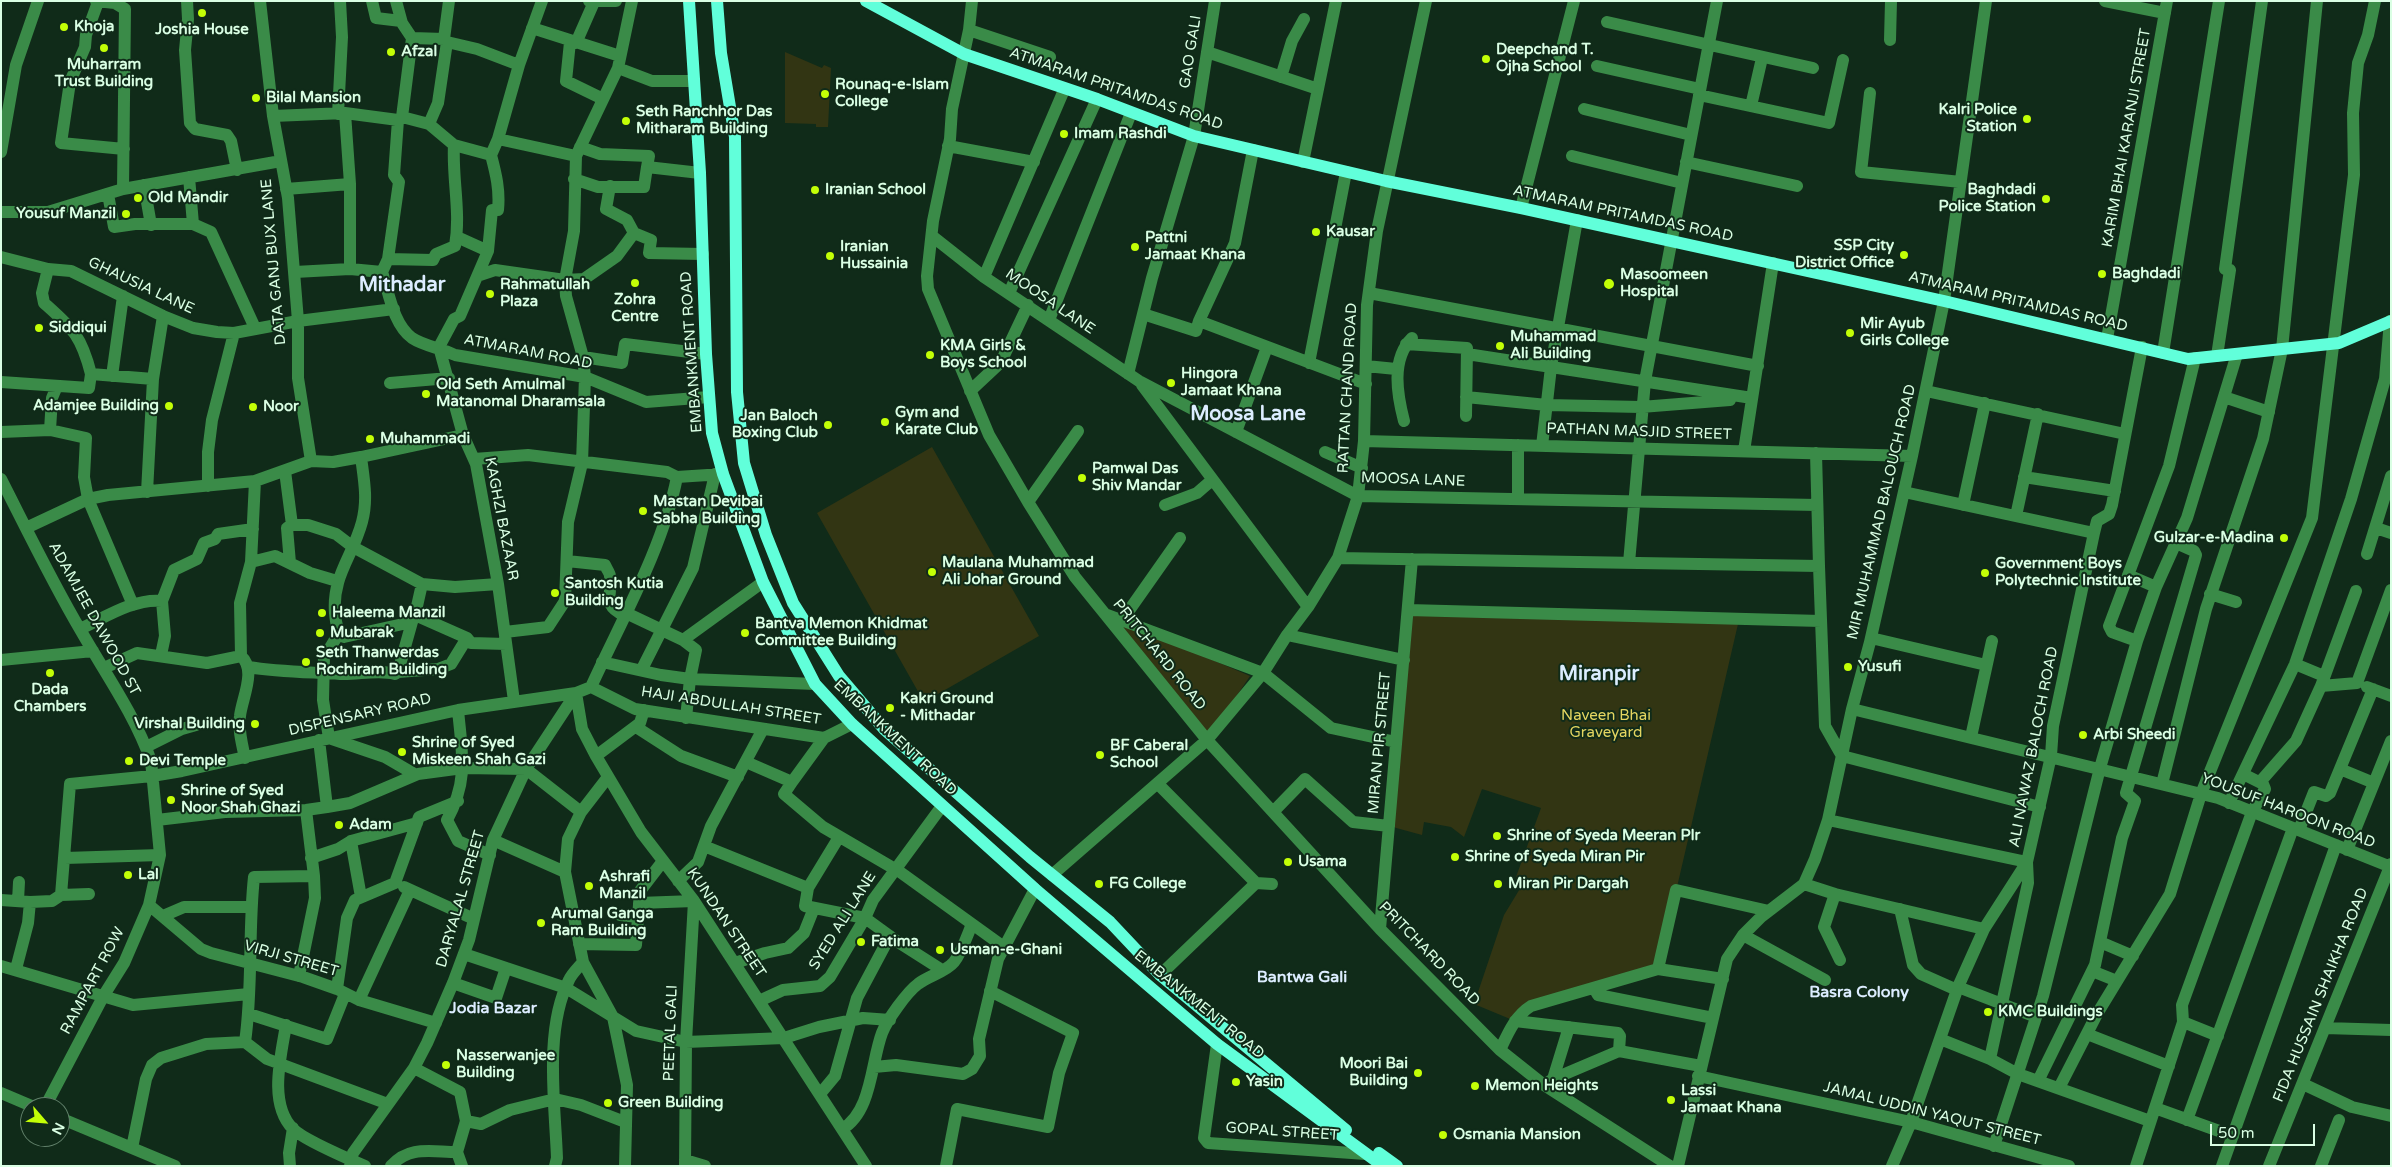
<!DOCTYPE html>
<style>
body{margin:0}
#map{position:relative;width:2392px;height:1167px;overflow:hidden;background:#102b19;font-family:"Varela Round",sans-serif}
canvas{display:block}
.frame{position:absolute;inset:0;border:2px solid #daffe4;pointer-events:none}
.north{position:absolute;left:20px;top:1097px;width:50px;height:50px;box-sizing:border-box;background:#102b19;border:1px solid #61806a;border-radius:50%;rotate:117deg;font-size:14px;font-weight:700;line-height:20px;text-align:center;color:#daffe4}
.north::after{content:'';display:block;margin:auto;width:18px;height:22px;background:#c3ff06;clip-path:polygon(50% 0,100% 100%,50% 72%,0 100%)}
.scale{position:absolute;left:2210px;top:1124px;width:105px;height:22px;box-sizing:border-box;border:2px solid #daffe4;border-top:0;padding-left:6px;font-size:15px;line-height:18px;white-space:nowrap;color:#daffe4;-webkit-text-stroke:4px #102b19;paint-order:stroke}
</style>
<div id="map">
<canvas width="2392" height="1167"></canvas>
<div class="frame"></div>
<div class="north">N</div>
<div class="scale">50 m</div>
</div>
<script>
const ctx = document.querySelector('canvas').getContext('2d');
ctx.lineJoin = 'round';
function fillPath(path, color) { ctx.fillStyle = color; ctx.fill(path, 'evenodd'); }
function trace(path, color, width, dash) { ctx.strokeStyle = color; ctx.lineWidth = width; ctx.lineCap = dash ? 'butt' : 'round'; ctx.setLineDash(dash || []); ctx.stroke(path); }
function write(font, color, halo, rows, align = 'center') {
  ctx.font = font + ' "Varela Round",sans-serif'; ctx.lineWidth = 4; ctx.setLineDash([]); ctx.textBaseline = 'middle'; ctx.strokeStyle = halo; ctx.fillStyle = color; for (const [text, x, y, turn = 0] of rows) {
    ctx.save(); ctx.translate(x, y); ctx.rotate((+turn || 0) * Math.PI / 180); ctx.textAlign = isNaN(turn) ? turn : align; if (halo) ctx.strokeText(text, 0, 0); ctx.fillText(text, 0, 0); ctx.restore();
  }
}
const green = new Path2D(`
 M785 52 822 68 824 65 831 68 828 127H816V124L785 123Z
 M932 447 1039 636 924 702 817 513Z
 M1408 610 1738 624 1658 969 1531 1006 1515 1021 1474 1004 1504 915 1524 882 1516 877 1541 808 1482 789 1464 837 1451 827 1424 822 1422 835 1389 826Z
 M1105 614 1250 676 1207 740Z`);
const minor = new Path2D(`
 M96 1 115 3 125 9 123 189
 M187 1 188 19 185 50 190 123 195 129 227 135 231 141 237 170
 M260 1 273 116 288 198 298 321V378L311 461
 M372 1 376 18 401 21
 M396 1 402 23 412 38 402 117
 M589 1H616
 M972 1 969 30 952 109 950 139 933 221 927 276 928 289 989 435 1028 502 1075 577 1207 740 1380 929 1500 1050 1544 1085 1670 1166
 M2105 1 2165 13
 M98 2 86 35 85 47 70 82 61 143 124 149
 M1607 22 1813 68
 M532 28 620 56
 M969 30 1050 57
 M412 38 444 39 447 42 477 49 519 65
 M444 39 449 1
 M1890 40 1891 1
 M570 42 566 81 603 99
 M576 43 594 2
 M1207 52 1318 89
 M1597 66 1700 89
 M618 68 652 81H694
 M1281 77 1292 41 1304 19
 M1870 93 1861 172 1961 182
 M1699 95 1829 123 1843 60
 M1751 106 1762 58
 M1584 109 1691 135
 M345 113 350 184V269
 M338 114 342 37 340 1
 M273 116 345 113 398 120 402 117 429 124 454 145 491 155
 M429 124 438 103 447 42
 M498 139 576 156
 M948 146 1034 162
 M580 147 600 154 649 156 647 167 700 173
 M1253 150 1235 243 1199 321 1366 384
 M1 152 16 65 38 1
 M1572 156 1682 183
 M1303 162 1336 1
 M1686 162 1797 186
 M189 177 193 224
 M574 179 598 187H644L647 167
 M144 185 151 225
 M610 186 606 209 627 220 634 233 651 240 649 253 703 254
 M286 189 350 184
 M108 194 114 227 135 224H193L211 232 255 328
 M1521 208 1574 1
 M1 212H48L123 189 281 161
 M932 236 984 277 1139 381 1358 496 1817 505
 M457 237 488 251
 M1 257 48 269 71 271 163 316 193 328 217 332 234 333 298 321 394 309
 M388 259 399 182 394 175 398 120
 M48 269 42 293 44 303C73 329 81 335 91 374
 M295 272 350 269 382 272 388 259 433 260 436 254 455 246C461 212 452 178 454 145
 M382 272C389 293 393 324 412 338 424 346 441 348 455 355L585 377 646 402 709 397
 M480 275 495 270 565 280 584 279 617 256 634 233
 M984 277 1064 90
 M1009 293 1097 99
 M1369 293 1758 366
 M1143 314 1196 331 1199 321
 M1049 320 1131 113
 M2107 339 2167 1
 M1406 344 1467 348 1466 416
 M2163 353 2219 1
 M1467 354 1752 398
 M2217 356 2230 270 2225 269 2262 1
 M583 357 622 363 625 344 706 354
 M1309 363 1346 172
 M1366 366 1396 369
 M1128 374 1152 278 1194 136 1215 1
 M112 376 123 296
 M1 382 89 388 91 374 153 379
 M390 383 449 378
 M1142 385 1308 607
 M970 391 1001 362 1028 305
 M1926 391 2125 434
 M1466 397 1547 405 1641 407 1730 400
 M2224 397 2269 412
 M1404 421C1397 394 1391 359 1412 338
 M50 430 52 398 57 386
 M1 432 50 430 86 438 84 477 88 499 133 605
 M1236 432 1267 347
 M1364 441 1912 456
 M1542 446 1551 367 1577 220
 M1744 451 1773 263
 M1325 452 1362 468
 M1816 453 1819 566
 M361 457C364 480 368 500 362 522 353 556 332 576 335 613 336 624 337 630 344 637L412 622 415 615 467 638 471 643 506 644
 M474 459 528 455 667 472 677 477 723 474
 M285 471 292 525 287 528 290 563
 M2024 477 2115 491
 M1 479C27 530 52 582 81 631 105 673 135 715 151 761L160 855 149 905 124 963 104 995 45 1107
 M208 486V452L212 420 234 333
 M147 492 153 379 163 316
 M1904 492 2094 533
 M1518 499V445
 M1028 502 1078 431
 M1165 505 1197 493 1212 480
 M1963 505 1985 403
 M2016 516 2038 414
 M292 525H308L336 534 353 547 422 584 455 587 498 584
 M26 528 88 499 108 495 255 481 311 461 333 462 361 457 463 435
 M2376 528 2391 533
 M2367 554 2391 476
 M1338 558 1819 566 1825 726 1842 756 2040 807
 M567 561 605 565C606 568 610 573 610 576 613 594 601 605 624 615
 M251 562 275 556 310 573 337 581
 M1629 563 1645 381 1717 1
 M2128 575 2156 587
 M2210 594 2236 602
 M1408 610 1821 621
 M626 613 683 640 763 582
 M1105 614 1263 673 1331 728 1396 742
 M415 615 422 584
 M1123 619 1180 538
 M80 629C104 618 134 598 162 601
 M505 632 548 627 565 601 568 522 582 463 585 377 583 357 566 296 565 280 574 231 576 156 618 68 632 1
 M340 633C333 641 331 648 324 656L323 700 329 738 385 757 416 775
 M1287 635 1404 660
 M1871 638 1986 665
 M683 640 696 650 690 679 815 684
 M2137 641 2112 632 2109 626 2169 466 2195 358
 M161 655 165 636 162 601 174 570 197 559 204 543 215 539 218 534 253 529
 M1 660 93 651
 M602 662 661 675 690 679 686 718
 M2295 664 2324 676
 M248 667C279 672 309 672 340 674 357 675 379 669 395 674L398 672 438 669 451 664 467 638
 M104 668 137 653 207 663 241 656
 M642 669 693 568 715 474
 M398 672 412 622
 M2321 686 2357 683 2391 590
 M591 687C621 621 663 548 677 477
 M2367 687 2391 696
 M576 693 582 729 596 756 641 832 694 901 866 1166
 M514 701 498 584 476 464 463 435 439 347 454 319 460 316 488 251 492 210H498C500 190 496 174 491 155L498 139 519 65 542 1
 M1852 709 2218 798 2391 867
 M458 710C462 753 469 780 447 820L458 841 490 855
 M636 727 681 756 738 777
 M1971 737 1992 641
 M319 740 327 807
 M146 747 182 729 196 725
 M596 756 640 723 644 710
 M245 758C242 744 238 730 240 716 242 698 257 670 241 656L240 603 251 562 255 481
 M746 762 792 782 824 738
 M2340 769 2374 783
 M608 777 581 812 568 839 565 872 583 962 613 1017 627 1085 625 1166
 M792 782 784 794 823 827 900 872 1004 947
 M2260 782 2296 741 2321 686 2356 591
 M1158 784 1256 883
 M2162 784 2206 609 2263 439 2282 349 2317 1
 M2229 803 2295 664 2351 499 2385 379 2390 321
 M1273 812 1305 779 1353 822 1389 826
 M157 820 225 812 306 810 327 807 350 803 418 774 463 768 526 769 581 812
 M1828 820 2027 862 2028 883 1990 1059
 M2299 830 2314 792 2326 796 2330 793 2373 689
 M493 840 565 872
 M351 841 361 897
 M704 846 808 888 805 906 865 918 898 942 942 970
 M2347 850 2391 741
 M65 858 160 855
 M311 858 338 849 351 841 417 823
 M1052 875 1207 740 1263 673 1287 635 1308 607 1338 558 1358 496 1364 441 1367 305 1377 231 1426 1
 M678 881 698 862 711 826 763 729
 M1804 884 1835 894 1984 929
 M404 887 474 919
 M808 888 839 837
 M1835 894 1824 927 1840 960
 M61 895 89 894
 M1 900 30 902
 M18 901 19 882
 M639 903 694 901 686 1042 685 1166
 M149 905 201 949 211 953 303 977 337 989 359 1000 436 1023
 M1900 909 1913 965 1921 974 1957 990
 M620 915 638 917
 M163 916 184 907H251
 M1380 929 1412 559
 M1743 935 1825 980
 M2100 942 2133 956
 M579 944 636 945 640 891 663 861
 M464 954 566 988 636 1031 686 1042 784 1038 819 1027 863 1018 890 1020
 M735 963 765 953 788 948 804 933 814 908
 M1 966 133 1005 249 994
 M16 969 28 923 30 902 52 901 61 895 70 784 152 776 182 771 458 710 576 693 591 687 635 709 824 738 852 724
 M1658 969 1676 890 1769 911
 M2092 971 2117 981
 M1160 975 1256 883 1272 884
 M299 976 315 898 314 876
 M453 983 496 998 506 968
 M1958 987 2036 1017
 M1594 988 1598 995 1713 1018
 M337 989 347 918 355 900 395 883 419 817 458 801
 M359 1000 410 890
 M759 1001 783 990 820 986 830 977 865 918 873 900 942 806
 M249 1014 327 1039 345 994
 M1515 1021 1618 1033 1620 1036 1619 1051
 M2183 1022 2218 1036
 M286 1025C281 1056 268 1104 293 1129 303 1139 351 1160 365 1166
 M2325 1028 2391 1030
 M2087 1034 2169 1066
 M1940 1039 1990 1059 2018 1074 2150 1121
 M245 1042C253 988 248 932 254 877L314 876 306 810
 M1217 1044 1204 1138 1208 1143 1366 1154
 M1500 1050C1508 1033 1515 1016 1531 1006L1658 969 1723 979
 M874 1067 896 1065 963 1074 972 1069 980 1056 979 1039 998 959 1035 889
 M414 1068 460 1092 466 1121 457 1152 462 1166
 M1698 1076 1911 1122 2069 1166
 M1553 1079 1569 1027
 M2038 1081 2095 965 2122 838 2135 801 2126 793 2196 555 2194 551 2176 543
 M2303 1084 2352 1107 2391 1116
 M1544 1085 1553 1079 1619 1051 1701 1066
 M2059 1088 2097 1014 2170 894 2201 794 2312 518 2354 175 2353 113 2358 63 2368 35 2375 1
 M1 1093 34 1107
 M820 1094 835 1076 857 998 890 936
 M2155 1108 2233 1136
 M60 1118 175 1166
 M2187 1120 2293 828
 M466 1121 481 1124 510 1110 555 1099 581 1105 625 1122
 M842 1129C872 1112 871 1062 882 1033 887 1020 907 992 918 984 928 976 946 972 954 962 962 952 967 936 972 924
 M1994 1146 2043 996 2100 768 2137 641 2156 587 2187 518 2237 354
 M132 1148 146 1079 152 1065 161 1058 206 1044 245 1042 267 1059 388 1104
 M685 1160 705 1166
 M290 1166 289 1153 293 1128
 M350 1166 353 1153 414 1068 427 1043 453 983 469 940 493 840 526 769 576 693
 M391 1166C409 1145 432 1152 457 1152
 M555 1166 557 1158C555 1104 544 1029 569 980 572 973 579 967 583 962
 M946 1166 957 1109 1048 1127 1059 1073 1073 1033 990 991
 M1678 1166 1727 959 1743 935 1761 917 1804 884 1815 859 1828 820 1852 709 1870 642 1912 456 1944 301 1986 1
 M1892 1166 1911 1122 1958 987 1984 929 2027 862 2051 756 2053 726 2094 533 2097 521 2109 514 2112 505 2142 347
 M2136 1166 2183 1022 2182 1005 2252 812 2265 789 2263 784 2243 774
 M2222 1166 2336 845
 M2269 1166 2391 864
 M2321 1166 2339 1120`);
const major = new Path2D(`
 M689 1 700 173 706 354 712 433 723 474 763 582 815 684 852 724 1035 889 1191 1022 1217 1044 1383 1166
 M717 1 721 53 735 137 737 392 744 463 766 535 793 603 839 676 885 730 1030 857 1110 922 1160 975 1346 1130
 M866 1 964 54 1097 99 1194 136 1386 181 1521 208 1944 301 2188 359 2339 343 2391 321
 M1379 1153 1397 1166`);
const markers = [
 [202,13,5,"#c3ff06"],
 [64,27,5,"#c3ff06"],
 [104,48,5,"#c3ff06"],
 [391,52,5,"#c3ff06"],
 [1486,59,5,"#c3ff06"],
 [825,94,5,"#c3ff06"],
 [256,98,5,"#c3ff06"],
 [2027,119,5,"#c3ff06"],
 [626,121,5,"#c3ff06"],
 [1064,134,5,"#c3ff06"],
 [815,190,5,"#c3ff06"],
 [138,198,5,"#c3ff06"],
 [2046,199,5,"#c3ff06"],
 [126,214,5,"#c3ff06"],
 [1316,232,5,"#c3ff06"],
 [1135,247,5,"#c3ff06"],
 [1904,255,5,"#c3ff06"],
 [830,256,5,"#c3ff06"],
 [2102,274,5,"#c3ff06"],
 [635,283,5,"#c3ff06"],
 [1609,284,6,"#c3ff06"],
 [490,294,5,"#c3ff06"],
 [39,328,5,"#c3ff06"],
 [1850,333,5,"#c3ff06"],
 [1500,346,5,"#c3ff06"],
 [930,355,5,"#c3ff06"],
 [1171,383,5,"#c3ff06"],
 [426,394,5,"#c3ff06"],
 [169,406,5,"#c3ff06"],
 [253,407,5,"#c3ff06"],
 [885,422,5,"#c3ff06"],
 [828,425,5,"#c3ff06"],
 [370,439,5,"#c3ff06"],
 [1082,478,5,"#c3ff06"],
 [643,511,5,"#c3ff06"],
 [2284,538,5,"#c3ff06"],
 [932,572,5,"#c3ff06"],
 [1985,573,5,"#c3ff06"],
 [555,593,5,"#c3ff06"],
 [322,613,5,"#c3ff06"],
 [320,633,5,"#c3ff06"],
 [745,633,5,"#c3ff06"],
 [306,662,5,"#c3ff06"],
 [1848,667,5,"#c3ff06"],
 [50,673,5,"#c3ff06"],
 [890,708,5,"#c3ff06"],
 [255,724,5,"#c3ff06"],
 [2083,735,5,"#c3ff06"],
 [402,752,5,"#c3ff06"],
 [1100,755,5,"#c3ff06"],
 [129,761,5,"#c3ff06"],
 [171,800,5,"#c3ff06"],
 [339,825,5,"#c3ff06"],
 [1497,836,5,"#c3ff06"],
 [1455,857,5,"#c3ff06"],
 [1288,862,5,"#c3ff06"],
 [128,875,5,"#c3ff06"],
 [1099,884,5,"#c3ff06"],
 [1498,884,5,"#c3ff06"],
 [589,886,5,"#c3ff06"],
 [541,923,5,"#c3ff06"],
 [861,942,5,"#c3ff06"],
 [940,950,5,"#c3ff06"],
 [1988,1012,5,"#c3ff06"],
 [446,1065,5,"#c3ff06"],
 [1418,1073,5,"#c3ff06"],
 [1236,1082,5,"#c3ff06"],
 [1475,1086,5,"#c3ff06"],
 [1671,1100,5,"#c3ff06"],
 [608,1103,5,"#c3ff06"],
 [1443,1135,5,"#c3ff06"]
];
const poiNames = [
 ["Khoja",74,27],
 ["Joshia House",202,30,"center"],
 ["Deepchand T.",1496,50],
 ["Ojha School",1496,67],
 ["Afzal",401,52],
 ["Muharram",104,65,"center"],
 ["Trust Building",104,82,"center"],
 ["Rounaq-e-Islam",835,85],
 ["College",835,102],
 ["Bilal Mansion",266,98],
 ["Kalri Police",2017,110,"right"],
 ["Station",2017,127,"right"],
 ["Seth Ranchhor Das",636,112],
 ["Mitharam Building",636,129],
 ["Imam Rashdi",1074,134],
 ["Iranian School",825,190],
 ["Baghdadi",2036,190,"right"],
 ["Police Station",2036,207,"right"],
 ["Old Mandir",148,198],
 ["Yousuf Manzil",116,214,"right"],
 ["Kausar",1326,232],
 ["Pattni",1145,238],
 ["Jamaat Khana",1145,255],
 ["SSP City",1894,246,"right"],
 ["District Office",1894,263,"right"],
 ["Iranian",840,247],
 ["Hussainia",840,264],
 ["Baghdadi",2112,274],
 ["Masoomeen",1620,275],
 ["Hospital",1620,292],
 ["Rahmatullah",500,285],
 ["Plaza",500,302],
 ["Zohra",635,300,"center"],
 ["Centre",635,317,"center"],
 ["Mir Ayub",1860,324],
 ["Girls College",1860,341],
 ["Siddiqui",49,328],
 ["Muhammad",1510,337],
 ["Ali Building",1510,354],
 ["KMA Girls &",940,346],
 ["Boys School",940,363],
 ["Hingora",1181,374],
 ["Jamaat Khana",1181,391],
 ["Old Seth Amulmal",436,385],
 ["Matanomal Dharamsala",436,402],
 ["Adamjee Building",159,406,"right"],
 ["Noor",263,407],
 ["Gym and",895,413],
 ["Karate Club",895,430],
 ["Jan Baloch",818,416,"right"],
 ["Boxing Club",818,433,"right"],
 ["Muhammadi",380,439],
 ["Pamwal Das",1092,469],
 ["Shiv Mandar",1092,486],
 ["Mastan Devibai",653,502],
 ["Sabha Building",653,519],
 ["Gulzar-e-Madina",2274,538,"right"],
 ["Maulana Muhammad",942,563],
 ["Ali Johar Ground",942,580],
 ["Government Boys",1995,564],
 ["Polytechnic Institute",1995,581],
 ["Santosh Kutia",565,584],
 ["Building",565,601],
 ["Haleema Manzil",332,613],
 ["Bantva Memon Khidmat",755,624],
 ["Committee Building",755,641],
 ["Mubarak",330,633],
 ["Seth Thanwerdas",316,653],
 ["Rochiram Building",316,670],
 ["Yusufi",1858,667],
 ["Dada",50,690,"center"],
 ["Chambers",50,707,"center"],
 ["Kakri Ground",900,699],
 ["- Mithadar",900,716],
 ["Virshal Building",245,724,"right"],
 ["Arbi Sheedi",2093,735],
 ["Shrine of Syed",412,743],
 ["Miskeen Shah Gazi",412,760],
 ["BF Caberal",1110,746],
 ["School",1110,763],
 ["Devi Temple",139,761],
 ["Shrine of Syed",181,791],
 ["Noor Shah Ghazi",181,808],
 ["Adam",349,825],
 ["Shrine of Syeda Meeran PIr",1507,836],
 ["Shrine of Syeda Miran Pir",1465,857],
 ["Usama",1298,862],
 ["Lal",138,875],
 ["Ashrafi",599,877],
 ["Manzil",599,894],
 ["FG College",1109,884],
 ["Miran Pir Dargah",1508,884],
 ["Arumal Ganga",551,914],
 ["Ram Building",551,931],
 ["Fatima",871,942],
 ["Usman-e-Ghani",950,950],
 ["KMC Buildings",1998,1012],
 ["Nasserwanjee",456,1056],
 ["Building",456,1073],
 ["Moori Bai",1408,1064,"right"],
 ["Building",1408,1081,"right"],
 ["Yasin",1246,1082],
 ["Memon Heights",1485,1086],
 ["Lassi",1681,1091],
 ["Jamaat Khana",1681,1108],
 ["Green Building",618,1103],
 ["Osmania Mansion",1453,1135]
];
const streetNames = [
 ["GAO GALI",1191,52,-81],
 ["ATMARAM PRITAMDAS ROAD",1116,89,19],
 ["KARIM BHAI KARANJI STREET",2127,138,-80],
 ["ATMARAM PRITAMDAS ROAD",1623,214,12],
 ["DATA GANJ BUX LANE",274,262,-95],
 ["GHAUSIA LANE",141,286,25],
 ["MOOSA LANE",1050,302,34],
 ["ATMARAM PRITAMDAS ROAD",2018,302,13],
 ["ATMARAM ROAD",528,352,11],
 ["EMBANKMENT ROAD",692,352,-94],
 ["RATTAN CHAND ROAD",1348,388,-87],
 ["PATHAN MASJID STREET",1639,432,2],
 ["MOOSA LANE",1413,480,2],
 ["MIR MUHAMMAD BALOUCH ROAD",1882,512,-77],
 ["KAGHZI BAZAAR",501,519,79],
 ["ADAMJEE DAWOOD ST",94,619,61],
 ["PRITCHARD ROAD",1159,655,51],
 ["HAJI ABDULLAH STREET",731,706,9],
 ["DISPENSARY ROAD",360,715,-13],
 ["EMBANKMENT ROAD",895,738,43],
 ["MIRAN PIR STREET",1380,743,-85],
 ["ALI NAWAZ BALOCH ROAD",2034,747,-79],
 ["YOUSUF HAROON ROAD",2288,811,21],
 ["DARYALAL STREET",461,899,-74],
 ["SYED ALI LANE",843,921,-58],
 ["KUNDAN STREET",726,923,56],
 ["PRITCHARD ROAD",1429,954,46],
 ["VIRJI STREET",291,959,16],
 ["RAMPART ROW",93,981,-62],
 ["FIDA HUSSAIN SHAIKHA ROAD",2321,995,-68],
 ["EMBANKMENT ROAD",1199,1005,39],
 ["PEETAL GALI",671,1033,-88],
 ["JAMAL UDDIN YAQUT STREET",1932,1114,14],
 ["GOPAL STREET",1282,1132,4]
];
const parkNames = [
 ["Naveen Bhai",1606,716],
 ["Graveyard",1606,733]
];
const neighbourhoodNames = [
 ["Bantwa Gali",1302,978],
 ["Basra Colony",1859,993],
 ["Jodia Bazar",493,1009]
];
const districtNames = [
 ["Mithadar",402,286],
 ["Moosa Lane",1248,415],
 ["Miranpir",1599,675]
];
fillPath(green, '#323513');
trace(minor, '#3a8b48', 12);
trace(major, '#61ffda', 12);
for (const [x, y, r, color] of markers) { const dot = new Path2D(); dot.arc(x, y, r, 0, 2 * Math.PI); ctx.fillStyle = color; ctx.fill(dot); trace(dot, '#102b19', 2); }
write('bold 15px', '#daffe4', '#102b19', poiNames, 'left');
write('15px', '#daffe4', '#102b19', streetNames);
write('15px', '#e4d661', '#102b19', parkNames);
write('bold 16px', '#dcedff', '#102b19', neighbourhoodNames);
write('bold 20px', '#dcedff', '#102b19', districtNames);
</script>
